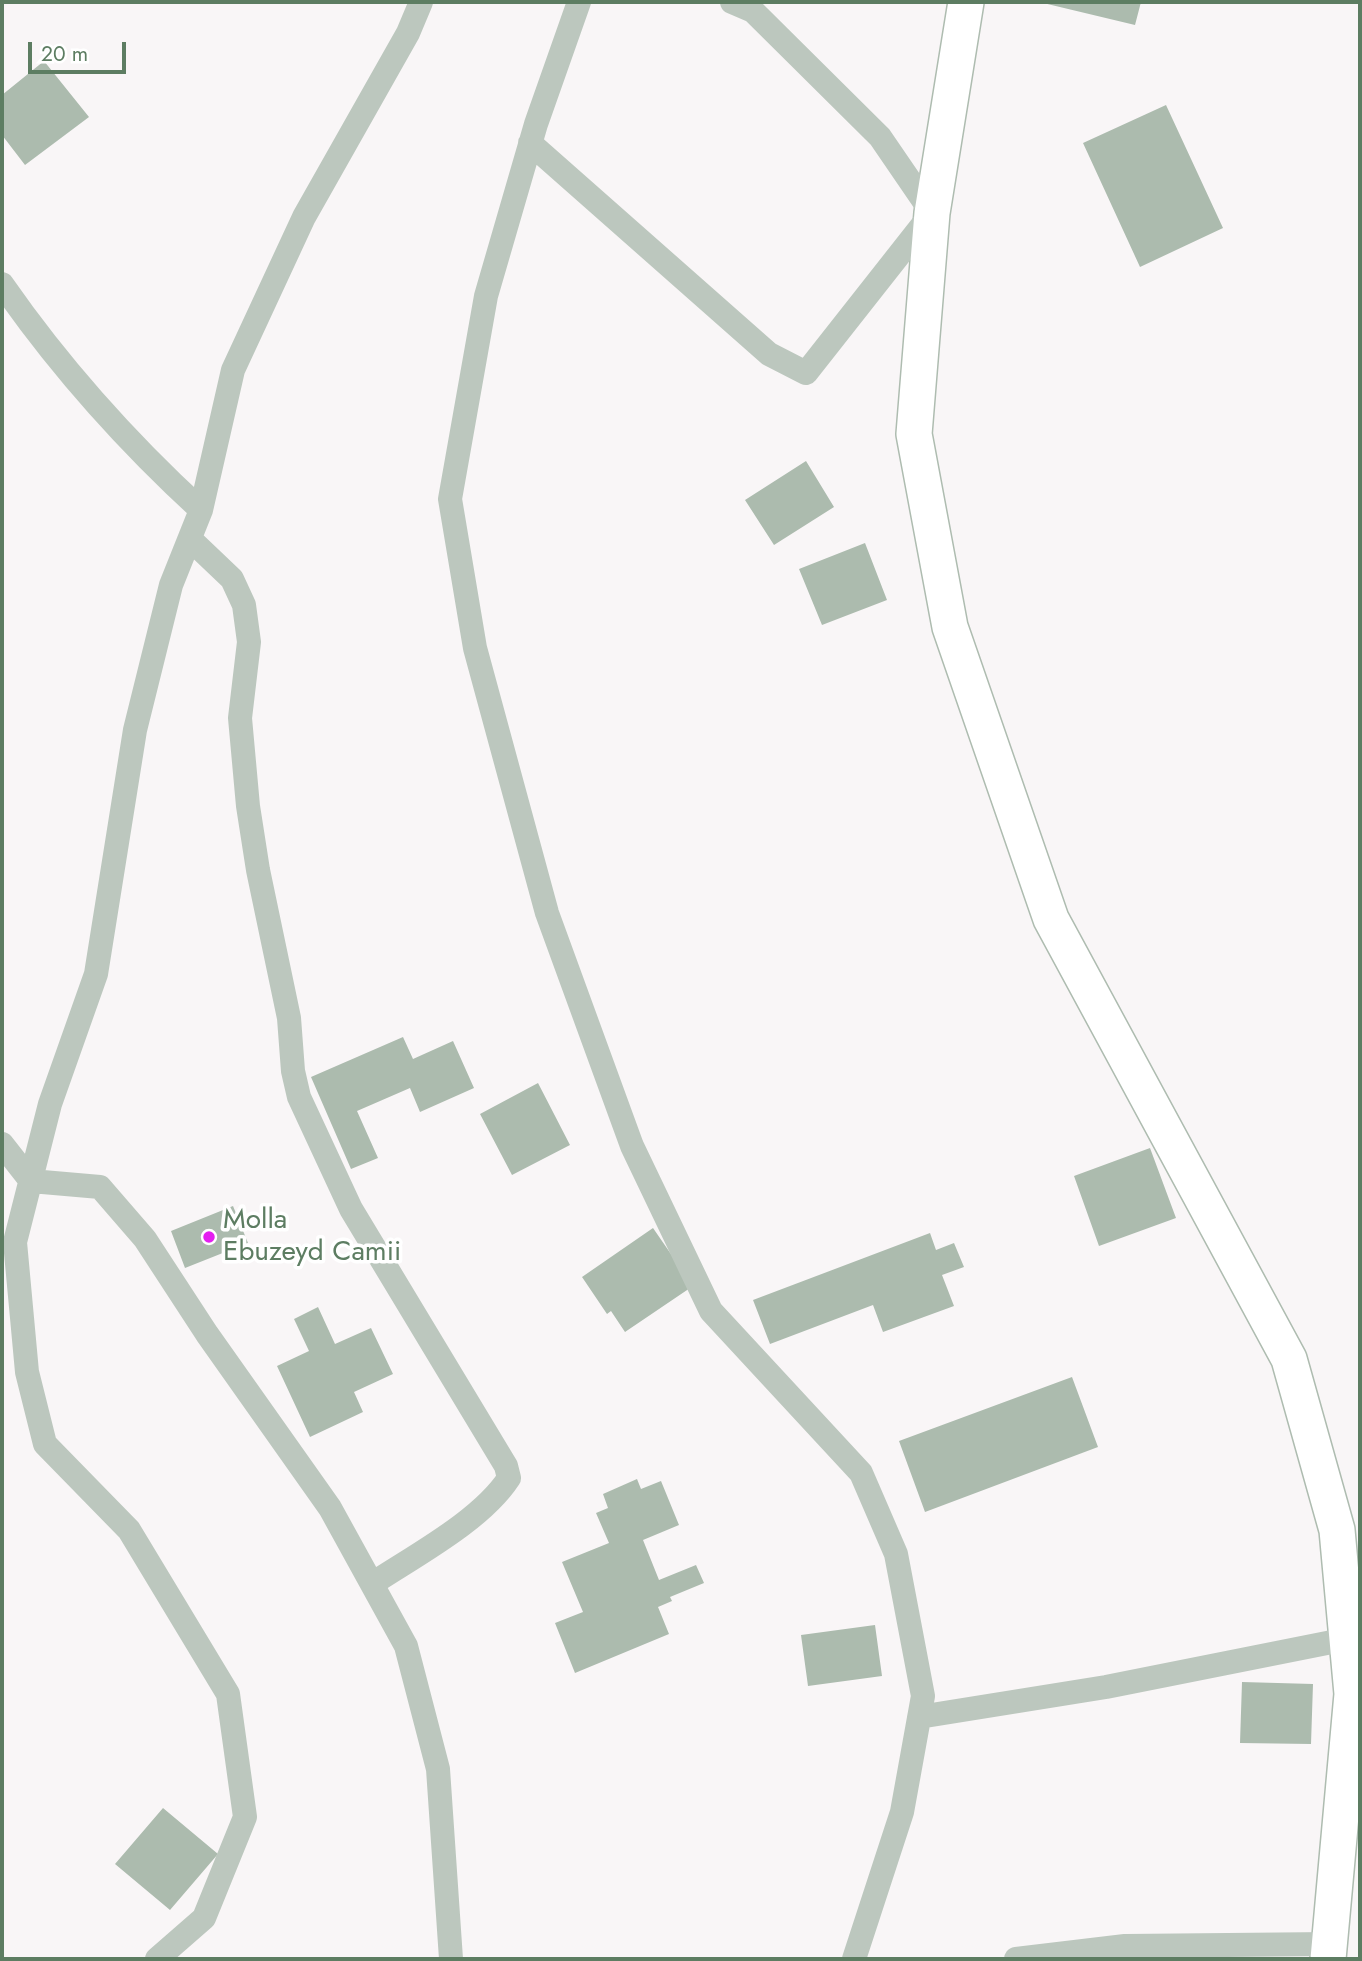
<!DOCTYPE html>
<style>
body{margin:0}
#map{position:relative;width:1362px;height:1961px;overflow:hidden;background:#f9f6f7;font-family:Jost,sans-serif}
canvas{display:block}
.frame{position:absolute;inset:0;border:4px solid #5d7d62;pointer-events:none}
.scale{position:absolute;left:28px;top:42px;width:98px;height:32px;box-sizing:border-box;border:4px solid #5d7d62;border-top:0;padding-left:9px;font-size:21px;line-height:24px;white-space:nowrap;color:#5d7d62;-webkit-text-stroke:5px #fff;paint-order:stroke}
</style>
<div id="map">
<canvas width="1362" height="1961"></canvas>
<div class="frame"></div>
<div class="scale">20 m</div>
</div>
<script>
const ctx = document.querySelector('canvas').getContext('2d');
ctx.lineJoin = 'round';
function fillPath(path, color) { ctx.fillStyle = color; ctx.fill(path, 'evenodd'); }
function trace(path, color, width, dash) { ctx.strokeStyle = color; ctx.lineWidth = width; ctx.lineCap = dash ? 'butt' : 'round'; ctx.setLineDash(dash || []); ctx.stroke(path); }
function write(font, color, halo, rows, align = 'center') {
  ctx.font = font + ' Jost,sans-serif'; ctx.lineWidth = 7; ctx.setLineDash([]); ctx.textBaseline = 'middle'; ctx.strokeStyle = halo; ctx.fillStyle = color; for (const [text, x, y, turn = 0] of rows) {
    ctx.save(); ctx.translate(x, y); ctx.rotate((+turn || 0) * Math.PI / 180); ctx.textAlign = isNaN(turn) ? turn : align; if (halo) ctx.strokeText(text, 0, 0); ctx.fillText(text, 0, 0); ctx.restore();
  }
}
const building = new Path2D(`
 M1039 2H1141L1135 25Z
 M44 61 89 117 25 165 2 135V95Z
 M1166 105 1223 228 1140 267 1083 143Z
 M806 461 834 507 774 545 745 500Z
 M865 543 887 600 822 625 799 569Z
 M403 1037 413 1059 453 1041 474 1088 420 1112 410 1088 357 1111 378 1158 351 1169 311 1077Z
 M538 1083 570 1145 512 1175 480 1114Z
 M1150 1148 1176 1218 1099 1246 1074 1176Z
 M233 1206 248 1243 185 1268 171 1231Z
 M653 1228 693 1286 625 1332 611 1311 607 1314 582 1277Z
 M930 1233 936 1250 954 1243 964 1267 942 1275 954 1306 883 1332 873 1305 770 1344 753 1300Z
 M318 1307 335 1344 371 1328 393 1374 354 1392 363 1412 310 1437 277 1366 309 1351 294 1319Z
 M1072 1377 1098 1447 925 1512 899 1441Z
 M637 1479 641 1489 661 1481 679 1525 643 1540 659 1580 696 1565 704 1583 670 1597 672 1601 658 1607 669 1634 575 1673 555 1623 583 1612 562 1562 609 1543 596 1513 608 1508 603 1494Z
 M875 1625 882 1676 808 1686 801 1635Z
 M1242 1682 1313 1684 1311 1744 1240 1743Z
 M163 1808 218 1854 170 1910 115 1864Z`);
const street = new Path2D(`
 M579 2 536 124 486 296 450 499 475 648 547 913 632 1146 711 1311 861 1473 896 1554 923 1696 902 1812 854 1959
 M530 143 769 354 806 373 932 213 880 137 753 11 732 2
 M2 284C59 366 127 442 201 510
 M190 539 232 579 244 605 249 642 240 718 248 806 258 870 289 1018 293 1071 299 1097 351 1209 506 1466 509 1478C481 1521 414 1556 372 1584
 M2 1144 31 1181 100 1187 145 1239 207 1334 330 1508 406 1646 438 1769 451 1959
 M919 1717 1106 1687 1347 1639
 M157 1959 204 1918 245 1817 228 1694 129 1530 45 1444 27 1372 15 1242 50 1104 96 974 135 730 171 585 201 510 233 370 304 217 408 33 421 2
 M1016 1959 1125 1946 1330 1944`);
const secondary = new Path2D(`
 M966 2 932 213 914 434 950 627 1051 919 1289 1359 1337 1530 1352 1694 1328 1959`);
const markers = [
 [209,1237,7,"#e41ff0"]
];
const poiNames = [
 ["Molla",223,1221],
 ["Ebuzeyd Camii",223,1253]
];
fillPath(building, '#acbbae');
trace(secondary, '#aebcb0', 38);
trace(street, '#bcc7be', 24);
trace(secondary, '#fff', 35);
for (const [x, y, r, color] of markers) { const dot = new Path2D(); dot.arc(x, y, r, 0, 2 * Math.PI); ctx.fillStyle = color; ctx.fill(dot); trace(dot, '#fff', 2.5); }
write('28px', '#5d7d62', '#fff', poiNames, 'left');
</script>
